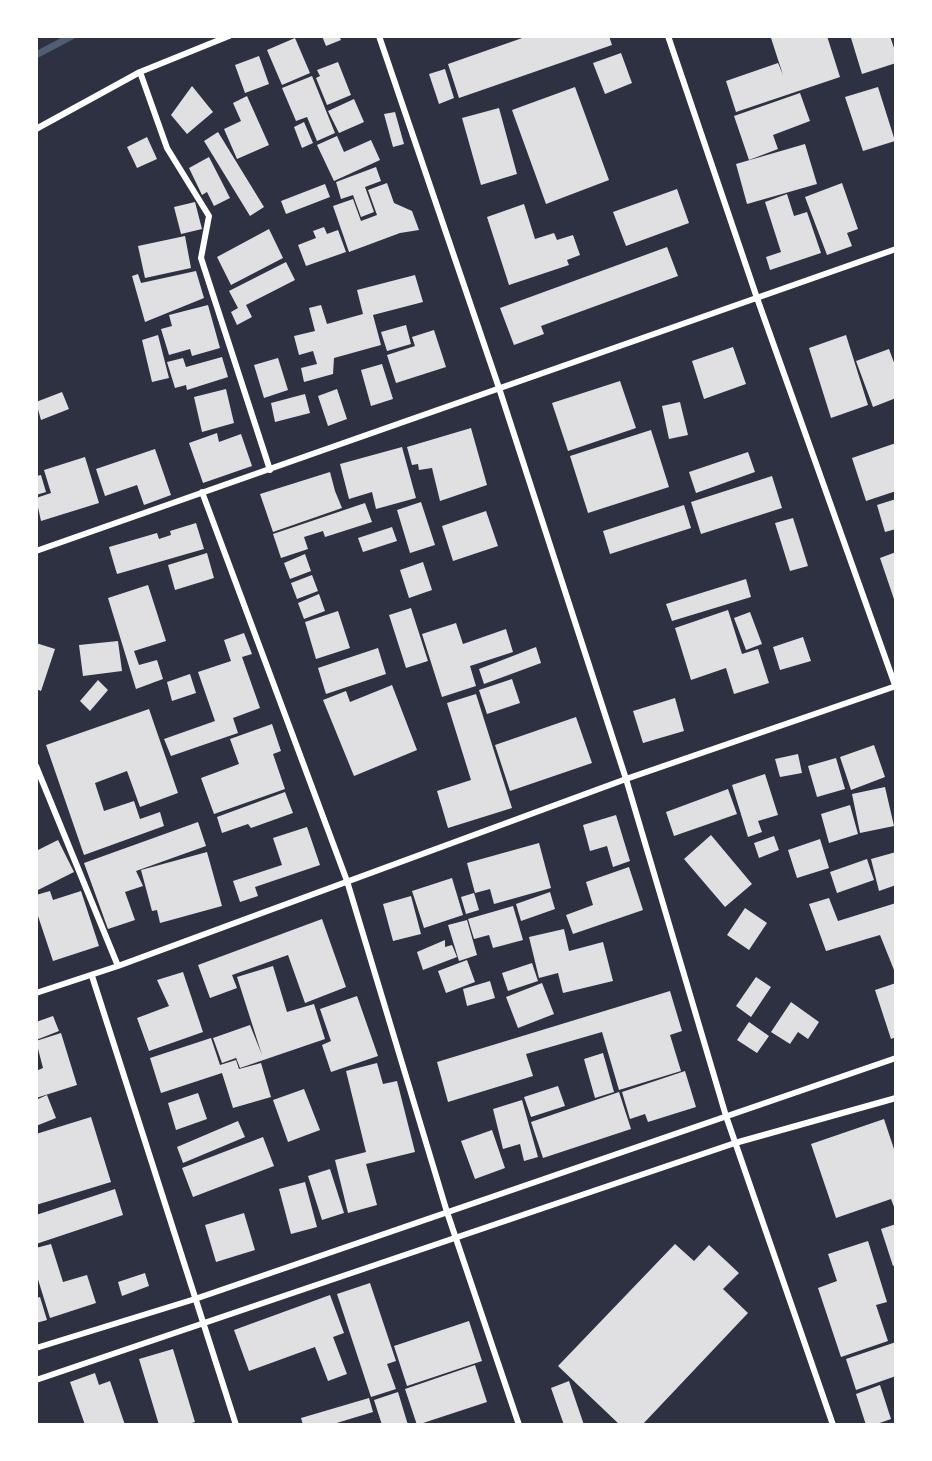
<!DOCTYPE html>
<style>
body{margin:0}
#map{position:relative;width:932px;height:1461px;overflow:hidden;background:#2d3142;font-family:Mulish,sans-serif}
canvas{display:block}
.frame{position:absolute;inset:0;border:38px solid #fff;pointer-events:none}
</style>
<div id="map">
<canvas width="932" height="1461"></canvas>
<div class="frame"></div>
</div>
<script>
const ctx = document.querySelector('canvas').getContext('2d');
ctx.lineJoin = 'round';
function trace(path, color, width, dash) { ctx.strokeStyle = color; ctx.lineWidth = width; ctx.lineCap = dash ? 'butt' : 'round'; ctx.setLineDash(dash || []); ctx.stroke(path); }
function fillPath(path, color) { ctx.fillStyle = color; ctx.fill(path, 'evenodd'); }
const stream = new Path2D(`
 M36 55 72 36`);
const building = new Path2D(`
 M322 36H339L341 40 326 46Z
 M528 36H609L612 45 459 98 448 64Z
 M776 36H827L840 77 736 112 726 81 778 63 783 75 771 38Z
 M858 36H890L896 54V63L862 74 851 38Z
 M295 38 310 73 282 85 267 50Z
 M621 53 632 83 605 94 593 63Z
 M259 56 269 84 245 93 235 65Z
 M338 62 351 95 327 105 316 78 320 76 317 70Z
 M445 69 454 98 439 104 429 74Z
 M312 76 335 133 317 141 307 117 296 121 282 88Z
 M192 86 213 112 187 134 171 115Z
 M575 87 609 180 546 204 512 110Z
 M878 87 895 141 863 151 845 97Z
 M800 93 810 121 773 135 778 149 749 160 734 116Z
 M247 96 269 145 237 159 224 129 241 121 233 103Z
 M354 99 364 122 339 133 328 111Z
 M499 108 517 174 481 185 462 118Z
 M395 112 404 144 393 147 384 114Z
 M304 122 313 143 302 148 294 127Z
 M218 132 264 207 250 216 204 141Z
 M337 136 344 152 371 140 380 160 334 181 317 145Z
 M147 137 157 159 137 168 127 147Z
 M805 144 817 184 747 204 736 164Z
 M209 157 230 198 214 206 207 192 202 195 189 168Z
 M376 167 381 181 365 187 374 212 361 217 353 195 341 199 336 182Z
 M387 183 394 203 412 211 419 230 400 233 349 252 333 206 353 199 361 221 377 215 368 190Z
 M842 183 858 229 847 233 852 246 827 255 805 197Z
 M325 184 330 197 286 214 281 201Z
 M677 189 689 223 626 246 613 212Z
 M787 194 794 216 807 212 821 253 770 270 766 257 781 252 765 202Z
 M195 202 202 229 181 234 174 207Z
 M524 204 535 239 554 233 557 240 573 235 580 255 567 260 569 265 509 285 487 217Z
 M324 227 327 234 338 230 346 252 306 266 298 245 316 238 313 231Z
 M269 229 283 258 231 285 217 257Z
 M185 236 191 268 145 278 138 246Z
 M667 247 678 276 541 326 544 334 514 345 500 308Z
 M286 262 295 280 246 305 252 317 237 325 231 312 238 308 229 291Z
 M196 271 204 298 145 322 132 276 138 274 141 283Z
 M415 275 423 302 373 315 381 345 334 358 333 374 304 382 301 368 317 364 313 351 299 355 294 336 315 331 309 308 321 305 327 324 363 314 357 290Z
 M208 305 220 348 192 356 190 349 169 355 161 329 172 326 169 315Z
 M406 325 411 344 387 351 381 332Z
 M434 330 446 367 396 383 387 355 415 346 412 337Z
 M158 335 169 378 152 382 142 340Z
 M846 335 868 405 831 418 809 348Z
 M733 347 746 384 704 399 692 361Z
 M889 349 896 368V398L873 407 856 361Z
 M222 357 228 377 187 390 186 385 175 388 167 362 183 358 186 367Z
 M278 358 288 390 264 398 254 365Z
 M382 364 393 399 371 406 361 370Z
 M620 381 636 428 568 451 552 403Z
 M226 389 234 423 202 432 194 397Z
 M337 389 347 419 328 426 318 396Z
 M62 392 69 409 41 420 36 402Z
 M305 394 310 413 275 422 271 403Z
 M680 402 688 435 669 439 662 406Z
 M471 428 487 485 440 501 432 468 419 470 418 464 412 465 407 447Z
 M651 430 669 487 588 513 570 456Z
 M217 433 219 442 241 434 252 466 203 483 189 443Z
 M896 443V491L866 501 852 458Z
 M402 447 416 498 376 509 372 492 349 499 340 464Z
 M155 449 171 495 144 505 137 485 105 496 96 469Z
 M748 452 755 472 696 493 689 472Z
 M85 457 99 503 41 521 36 498 51 493 44 470Z
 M330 472 335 491 342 508 273 532 260 494Z
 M41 475 46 492 36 495V476Z
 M772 476 782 508 701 534 691 502Z
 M896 499V529L885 532 877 505Z
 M421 502 435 545 410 553 397 510Z
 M365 503 372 522 325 537 323 531 304 537 308 549 281 558 273 534Z
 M684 505 691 528 610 554 603 531Z
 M486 511 498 546 453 561 442 526Z
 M793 518 808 566 790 571 775 523Z
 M196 523 204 549 117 574 109 547 157 533 159 539 171 535 170 531Z
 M392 527 397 541 363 552 358 538Z
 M896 552V605L880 558Z
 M207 553 214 578 175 590 168 565Z
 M305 554 311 571 290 579 284 563Z
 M423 562 432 590 409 598 400 570Z
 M312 575 318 591 297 599 291 583Z
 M746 579 751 597 672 621 666 604Z
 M148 585 166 641 134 651 139 665 157 660 163 679 136 689 108 598Z
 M319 594 325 611 304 619 298 603Z
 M411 608 428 661 406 668 389 615Z
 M728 610 742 654 758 649 769 683 734 694 726 668 691 680 675 628Z
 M338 611 350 648 316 659 305 622Z
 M750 612 762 644 746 650 734 618Z
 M456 623 463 644 506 629 513 652 470 666 476 686 442 697 422 634Z
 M244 633 252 654 242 657 260 708 233 718 238 733 171 756 164 739 215 721 198 672 231 661 224 640Z
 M803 637 811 661 780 670 773 647Z
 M118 641 122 671 83 676 79 645Z
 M36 643 55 649 41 691 36 689Z
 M536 647 541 663 484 684 479 669Z
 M378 648 386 674 326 694 318 668Z
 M190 674 196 693 172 701 167 682Z
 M512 679 520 703 487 714 479 690Z
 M98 680 108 690 90 711 80 701Z
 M392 685 417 750 354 776 323 700 346 691 350 702Z
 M476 694 512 808 448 828 437 791 471 780 447 703Z
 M675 698 684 731 643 743 633 711Z
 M149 709 178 793 140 807 127 771 95 783 104 811 134 801 140 819 160 812 164 826 84 855 46 745Z
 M576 717 592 763 510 791 495 745Z
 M272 724 281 751 273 754 285 789 214 814 201 778 239 764 230 739Z
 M874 745 885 777 851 790 840 757Z
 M798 754 802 773 780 777 775 759Z
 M836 758 845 789 817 797 808 766Z
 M765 774 778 815 758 821 762 832 748 837 732 785Z
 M885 787 894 826 860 833 852 794Z
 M728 789 737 814 674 836 666 812Z
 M285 792 293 813 251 828 248 824 222 833 217 817Z
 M850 805 858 834 829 843 821 814Z
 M616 815 630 861 613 867 607 846 590 851 583 825Z
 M198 822 206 846 136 871 143 886 125 892 135 920 108 929 84 863Z
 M307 827 320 865 255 887 258 896 240 902 233 881 282 865 273 838Z
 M711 835 752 884 725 907 684 859Z
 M774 836 779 850 759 858 754 843Z
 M820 839 829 868 797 878 788 850Z
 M58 840 74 872 36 891V851Z
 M539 843 551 888 494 904 490 889 475 893 467 863Z
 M207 852 222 906 160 923 157 910 152 911 141 870Z
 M896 852V885L879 891 871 859Z
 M867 859 874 880 837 893 830 872Z
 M629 867 643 910 573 934 566 915 593 905 586 882Z
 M452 878 463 915 424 928 412 891Z
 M50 891 53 900 81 891 99 946 53 961 36 910V895Z
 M550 892 555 909 521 921 516 904Z
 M474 893 479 910 466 914 461 897Z
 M411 896 421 934 393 941 383 904Z
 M829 898 838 921 896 903V969L894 970 880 935 826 951 809 904Z
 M513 906 523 940 493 948 489 935 474 939 468 919Z
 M745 908 767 923 749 950 727 935Z
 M322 919 346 987 305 1003 288 955 232 975 237 988 210 998 198 965Z
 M467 920 477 955 459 961 448 925Z
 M564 929 569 951 603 942 613 981 563 993 558 973 539 978 529 937Z
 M445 940V947L452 945 457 957 423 970 417 952Z
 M467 960 475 982 446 993 438 971Z
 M532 963 538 981 508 991 502 973Z
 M273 966 287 1012 314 1004 325 1039 240 1068 235 1055 236 1058 222 1063 213 1038 250 1025 262 1055 237 977Z
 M183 972 203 1032 149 1051 137 1018 169 1006 157 980Z
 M756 977 771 987 751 1017 736 1006Z
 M490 981 495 998 467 1006 463 989Z
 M542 983 554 1014 518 1028 506 997Z
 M896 983V1037L891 1039 875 990Z
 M670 991 682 1031 670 1035 681 1071 619 1090 602 1032 526 1054 533 1076 448 1102 437 1062Z
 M357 996 378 1056 331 1072 322 1045 331 1041 320 1009Z
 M791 1002 819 1022 808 1039 798 1032 790 1044 771 1032Z
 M53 1016 59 1031 36 1040V1022Z
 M749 1022 769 1036 757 1053 737 1040Z
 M61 1033 77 1085 36 1098V1071L43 1068 36 1041Z
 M211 1038 220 1065 236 1060 239 1069 261 1063 271 1097 233 1108 222 1073 161 1093 150 1058Z
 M603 1053 614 1092 595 1098 584 1059Z
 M377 1063 383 1084 397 1081 415 1152 366 1164 377 1205 348 1213 335 1160 366 1152 346 1071Z
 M685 1071 696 1107 648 1122 645 1114 630 1119 622 1092Z
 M558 1086 565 1106 531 1117 524 1097Z
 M304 1089 320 1130 288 1142 273 1100Z
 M619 1092 631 1129 543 1158 531 1122Z
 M198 1093 207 1119 176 1130 168 1103Z
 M47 1095 56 1118 36 1126V1100Z
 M522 1100 538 1157 524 1161 520 1144 503 1149 493 1109Z
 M91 1117 111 1182 36 1205V1134Z
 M884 1119 896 1155V1212L891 1199 836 1218 811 1144Z
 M238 1121 245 1137 183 1163 177 1147Z
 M492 1130 505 1168 475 1179 461 1141Z
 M263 1137 274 1166 193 1197 182 1168Z
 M330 1169 344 1213 322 1220 308 1176Z
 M305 1182 317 1227 291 1234 279 1189Z
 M115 1189 123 1215 36 1244V1215Z
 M244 1213 255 1250 216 1262 205 1225Z
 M896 1224V1265L893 1266 881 1229Z
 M868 1241 887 1302 876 1305 888 1341 841 1357 818 1288 837 1281 828 1254Z
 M51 1244 63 1282 87 1275 96 1303 50 1318 36 1273V1248Z
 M675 1244 694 1261 709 1245 739 1273 723 1289 748 1313 642 1425H620L558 1366Z
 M145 1273 149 1286 122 1296 118 1282Z
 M370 1283 396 1361 387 1364 396 1389 371 1397 337 1294Z
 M330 1295 344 1333 333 1337 347 1374 328 1381 315 1347 249 1371 234 1330Z
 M40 1297 47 1320 36 1323V1298Z
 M469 1321 482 1361 407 1386 394 1346Z
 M896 1342V1376L856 1390 846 1359Z
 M173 1349 195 1422 185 1425H159L139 1359Z
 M475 1365 487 1402 417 1425 405 1389Z
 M95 1373 99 1385 110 1381 125 1425H85L70 1382Z
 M569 1381 584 1425H564L551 1388Z
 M880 1385 891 1419 874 1425H866L856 1394Z
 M398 1392 408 1425H382L374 1400Z
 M369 1398 373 1412 330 1425H303L301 1418Z`);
const minor = new Path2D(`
 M379 36 499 388 626 779 726 1116 833 1425
 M668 36 757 298 896 688
 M140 72 167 148 209 216 201 258 270 470
 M36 129 140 72 229 36
 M202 492 347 881 447 1212 519 1425
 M36 551 896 249
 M36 766 118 966
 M92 976 236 1425
 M36 993 118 966 626 779 896 686
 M36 1348 195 1299 896 1058
 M36 1380 735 1143 896 1098`);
trace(stream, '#4f5d75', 7);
fillPath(building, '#e0e0e3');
trace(minor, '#fff', 6);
</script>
